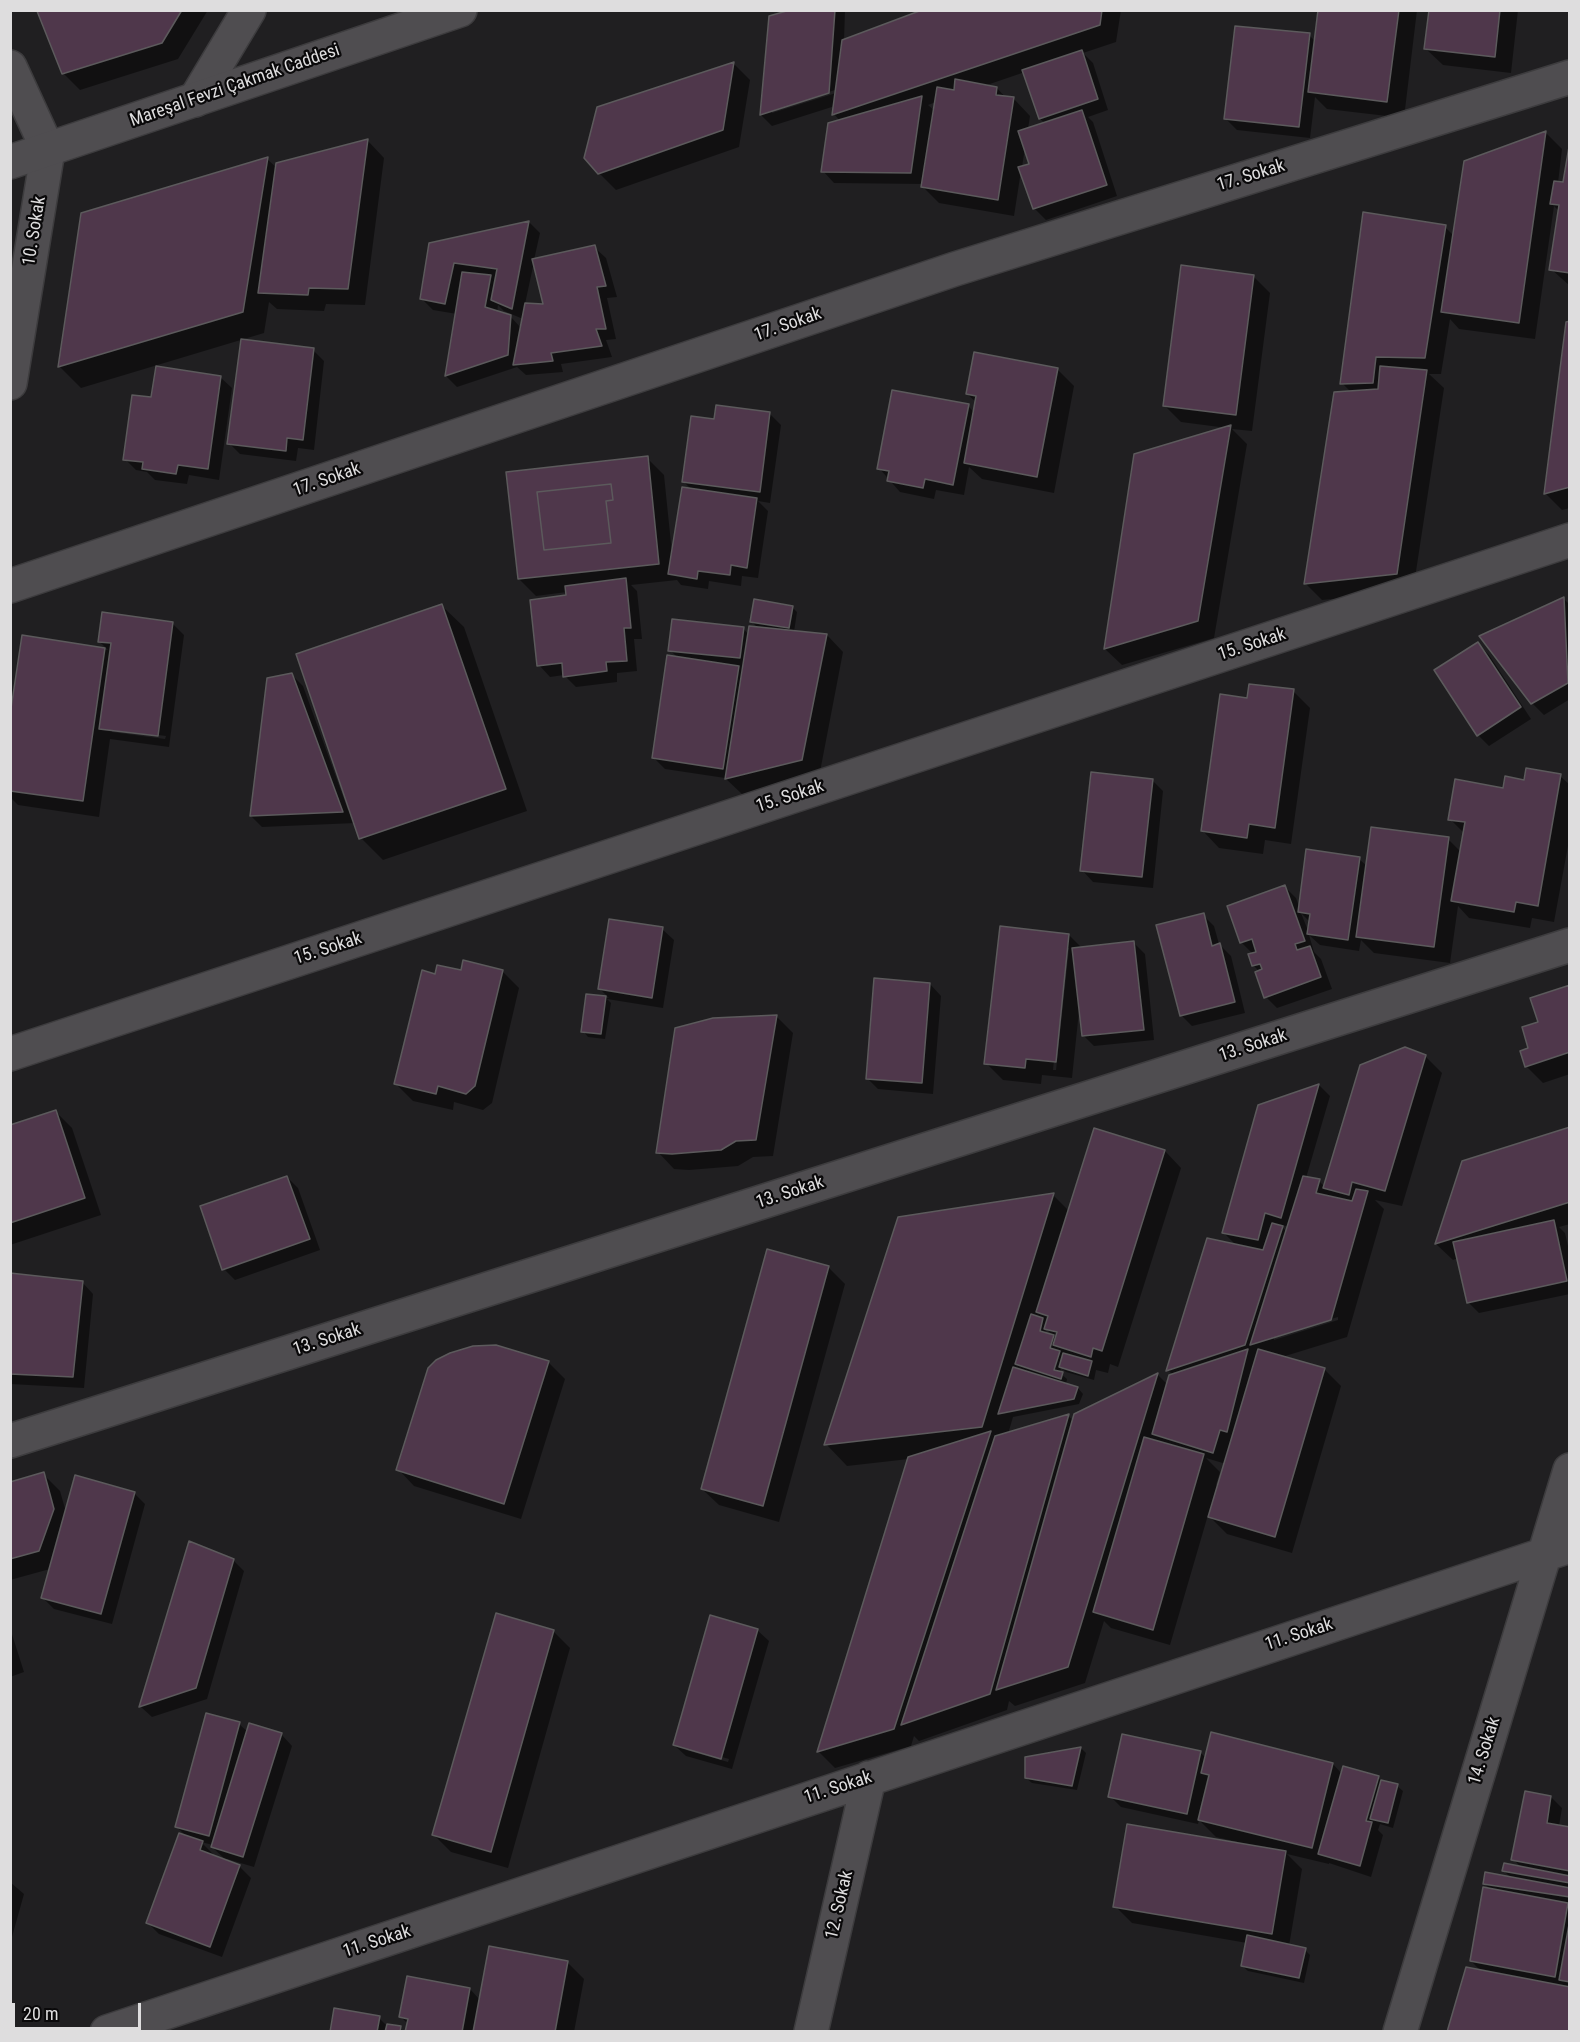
<!DOCTYPE html>
<meta charset="utf-8">
<style>
body{margin:0}
#map{position:relative;width:1580px;height:2042px;overflow:hidden;background:#201f21;font-family:"Roboto Condensed",sans-serif}
canvas{display:block}
.frame{position:absolute;inset:0;border:12px solid #deddde;pointer-events:none}
.scale{position:absolute;left:12px;top:2003px;width:129px;height:27px;box-sizing:border-box;border:3px solid #deddde;border-top:0;padding-left:8px;font-size:18px;line-height:21px;white-space:nowrap;color:#deddde;-webkit-text-stroke:4px #0a090a;paint-order:stroke}
</style>
<div id="map">
<canvas width="1580" height="2042"></canvas>
<div class="frame"></div>
<div class="scale">20 m</div>
</div>
<script>
const ctx = document.querySelector('canvas').getContext('2d');
ctx.lineJoin = 'round';
function fillPath(path, color) { ctx.fillStyle = color; ctx.fill(path, 'evenodd'); }
function trace(path, color, width, dash) { ctx.strokeStyle = color; ctx.lineWidth = width; ctx.lineCap = dash ? 'butt' : 'round'; ctx.setLineDash(dash || []); ctx.stroke(path); }
function write(font, color, halo, rows, align = 'center') {
  ctx.font = font + ' "Roboto Condensed",sans-serif'; ctx.lineWidth = 4.5; ctx.setLineDash([]); ctx.textBaseline = 'middle'; ctx.strokeStyle = halo; ctx.fillStyle = color; for (const [text, x, y, turn = 0] of rows) {
    ctx.save(); ctx.translate(x, y); ctx.rotate((+turn || 0) * Math.PI / 180); ctx.textAlign = isNaN(turn) ? turn : align; if (halo) ctx.strokeText(text, 0, 0); ctx.fillText(text, 0, 0); ctx.restore();
  }
}
const shadow = new Path2D(`
 M41 10H208L178 59 80 90 63 73 39 12Z
 M796 10H845L844 41 927 10H1121L1116 42 1083 53 1093 63 1108 110 1088 117 1093 122 1117 196 1046 220 1034 208 1021 171 1014 216 939 203 922 186 923 184 834 183 823 171 840 121 834 114 835 106 772 126 761 115 770 17ZM1025 72 1040 119 1045 123 1028 129 1030 116 1014 99 1006 98 997 88 984 86ZM835 90 836 93 772 113V110ZM936 102 935 111 928 105ZM1025 148 1031 164 1022 167Z
 M1320 10H1417L1404 118 1327 109 1315 97 1310 138 1237 130 1226 119 1309 35 1316 42Z
 M1430 10H1518L1511 73 1443 65 1426 49Z
 M733 63 750 80 739 147 616 190 599 173Z
 M1546 133 1562 149 1558 183 1565 184 1570 151V286L1551 269 1560 212 1554 206 1535 339 1459 329 1450 319 1441 374H1429L1444 388 1413 591 1322 600 1306 584 1351 392 1342 383 1445 227 1454 236 1465 162Z
 M368 141 384 158 365 305 326 304 324 311 277 309 269 302 264 333 81 388 59 366 267 159 277 168Z
 M529 222 540 233 534 260 594 247 606 258 617 297 607 298 616 339 606 340 612 357 561 364 563 372 526 375 517 367 457 387 446 376 457 314 433 310 422 299 430 244ZM534 262 545 305 525 304ZM498 305 504 311 523 319 521 328 510 316 497 312Z
 M1253 276 1270 293 1252 431 1232 429 1247 444 1214 638 1122 665 1105 649 1227 428 1181 422 1164 405Z
 M1570 323V508L1562 510 1545 493Z
 M313 350 324 361 314 450 298 448 296 461 240 454 229 443Z
 M1057 369 1074 386 1054 493 982 479 969 467 964 495 936 490 934 499 900 492 879 468 968 406 975 413 977 403 967 394Z
 M220 377 232 388 219 480 189 475 187 484 155 480 147 472 136 470 125 459 152 399Z
 M769 413 781 425 770 503 758 501 768 511 758 578 742 576 741 586 709 581 708 589 681 585 677 580 631 585 637 591 642 639H634L637 671 617 673V682L576 687 564 675 550 677 539 665 568 596 567 592 536 596 519 579 647 458 664 475 672 553 692 490 684 482 715 421Z
 M1564 599 1570 605V699L1544 715 1532 703 1482 637Z
 M442 606 464 627 527 811 383 860 361 838 356 823 262 827 251 816 292 675 303 686 348 810 351 809Z
 M792 607 797 612 794 632 827 635 843 652 819 777 743 795 725 778 665 769 654 758 679 659 670 650 743 628 749 635 759 629 752 622Z
 M173 624 184 635 169 747 110 739 99 817 18 805 10 797V726L23 637 108 650 100 642ZM112 729 166 736 165 739 112 732Z
 M1478 644 1489 655 1531 719 1489 746 1478 735Z
 M1293 691 1310 708 1291 844 1265 840 1263 854 1219 848 1203 831 1248 700Z
 M1560 776 1570 785V835L1554 922 1532 918 1530 928 1469 918 1458 906 1450 963 1374 953 1361 940 1359 951 1320 945 1309 935 1314 952 1321 959 1332 989 1277 1008 1266 997 1260 972 1254 966 1253 954 1242 943 1228 907 1285 887 1296 898 1300 909 1359 859 1367 866 1448 839 1461 852 1465 834 1450 819 1504 790 1525 782ZM1301 913 1310 922 1309 933Z
 M1152 780 1163 791 1153 888 1093 882 1082 870Z
 M1203 915 1214 926 1219 944 1231 956 1245 1013 1192 1026 1181 1015Z
 M662 929 674 940 663 1008 607 999 611 1003 605 1039 588 1037 583 1031 587 995 609 998 600 989Z
 M1069 935 1082 948 1134 943 1145 954 1154 1040 1094 1046 1083 1035 1079 1011 1072 1078 1042 1075 1041 1084 1003 1080 986 1063ZM1066 948H1069L1056 1070H1053Z
 M502 971 519 988 492 1103 483 1110 454 1102 453 1110 413 1101 396 1084 436 976 462 972Z
 M930 984 941 996 933 1094 878 1089 867 1078Z
 M1570 987V1074L1543 1083 1526 1066 1530 1049 1540 1023Z
 M777 1017 793 1033 773 1156 753 1157 738 1166 689 1170 674 1169 658 1152Z
 M1425 1056 1442 1073 1402 1206 1375 1200 1384 1209 1347 1337 1282 1357 1324 1369 1341 1386 1292 1553 1227 1534 1208 1515 1170 1645 1111 1628 1104 1621 1085 1683 1015 1706 1009 1701 1007 1710 919 1741 914 1736 911 1746 835 1768 819 1752 909 1459 847 1466 826 1444 1053 1195 1069 1211 1095 1130 1165 1151 1181 1168 1118 1367 1110 1364 1108 1373 1096 1370 1094 1380 1066 1372 1061 1368 1060 1373 1067 1379 1066 1385 1078 1388 1083 1394 1079 1404 1013 1417 1008 1434 1068 1416 1074 1421 1075 1415 1158 1375 1168 1385 1173 1375 1168 1370 1237 1246 1223 1232 1259 1106 1319 1085 1330 1096 1306 1178 1319 1181 1325 1187ZM1279 1224 1289 1227 1287 1232ZM1338 1317V1320L1274 1340V1336ZM1046 1329 1055 1337 1045 1334ZM1206 1458 1226 1464 1219 1486 1216 1485 1220 1472Z
 M56 1112 72 1128 101 1215 10 1245V1126Z
 M1570 1129V1224L1559 1227 1565 1233 1570 1255V1294L1479 1313 1468 1302 1458 1258 1453 1260 1436 1244 1463 1162Z
 M287 1177 298 1188 320 1250 235 1280 224 1269Z
 M828 1267 845 1284 779 1522 719 1505 702 1489Z
 M10 1275 82 1282 93 1294 84 1388 10 1384Z
 M496 1346 549 1363 565 1379 521 1519 414 1486 398 1469Z
 M43 1474 60 1491 66 1512 134 1493 145 1504 112 1624 54 1609 42 1597 50 1569 10 1580V1483Z
 M190 1543 233 1560 244 1571 207 1699 152 1717 141 1707Z
 M10 1628 24 1672 10 1677Z
 M757 1630 769 1641 732 1769 686 1756 674 1745ZM686 1747 729 1759 728 1762 686 1750Z
 M553 1631 570 1648 508 1868 451 1852 434 1835Z
 M239 1724 248 1732 281 1734 292 1746 254 1867 227 1859V1861L212 1847 213 1845 201 1842 213 1854 212 1856 239 1866 251 1878 222 1957 159 1934 148 1923 187 1837 177 1827Z
 M1081 1748 1086 1753 1077 1790 1032 1783 1026 1778V1759Z
 M1200 1752 1206 1758 1333 1764 1342 1774 1378 1778 1382 1781 1397 1786 1403 1791 1393 1828 1380 1824 1378 1830 1383 1835 1371 1877 1329 1863V1864L1287 1854 1302 1869 1289 1946 1305 1950 1310 1955 1304 1983 1248 1971 1242 1966 1247 1943 1132 1923 1115 1906 1237 1844 1238 1842 1216 1837 1199 1820 1198 1824 1121 1807 1110 1796Z
 M1551 1797 1562 1808 1559 1826 1570 1828V2032L1482 1972 1471 1961 1491 1890 1485 1884 1511 1878 1504 1871 1522 1868 1513 1859Z
 M10 1882 24 1894 10 1944Z
 M567 1962 584 1979 574 2032H407L408 2024 401 2017 470 1989 480 2000Z
 M379 2018 387 2026 400 2028 404 2032H331Z`);
const building = new Path2D(`
 M182 10 162 43 62 74 37 11Z
 M790 10H835L829 93 760 115 769 16Z
 M922 10H1102L1100 25 832 115 842 40Z
 M1318 10H1399L1387 102 1308 92Z
 M1429 10H1500L1495 57 1424 49Z
 M1235 26 1310 33 1299 127 1224 119Z
 M1082 50 1098 99 1039 119 1022 70Z
 M734 62 723 130 598 174 584 158 597 107Z
 M955 79 997 87 996 95 1014 97 998 200 921 187 937 87 954 90Z
 M922 96 911 173 821 172 828 123Z
 M1082 110 1107 185 1033 209 1018 167 1029 164 1018 131Z
 M1546 131 1519 323 1441 312 1464 161Z
 M368 139 348 289 309 288 308 295 258 293 276 163Z
 M1570 141V273L1549 270 1559 205 1550 204 1554 181 1563 182Z
 M268 157 243 312 58 367 81 213Z
 M1363 212 1446 225 1425 358 1376 357 1373 383 1340 384Z
 M529 221 512 309 491 300 497 269 454 263 445 304 420 299 429 243Z
 M595 245 606 286 597 287 606 329H596L602 346 551 353 553 361 513 365 525 303 543 304 532 259Z
 M1181 265 1254 275 1236 415 1163 406Z
 M462 272 491 275 485 307 511 315 508 355 445 376Z
 M1570 321V487L1544 494 1566 322Z
 M241 339 314 348 303 440 287 438 286 451 227 444Z
 M974 352 1058 368 1037 477 964 463 976 396 966 394Z
 M156 366 221 376 208 469 178 465 176 474 142 469 143 462 123 460 132 395 151 397Z
 M1380 366 1427 370 1397 574 1304 584 1334 392 1378 389Z
 M892 390 969 404 953 485 925 479 923 488 887 481 889 471 877 469Z
 M716 405 770 412 760 492 682 482 691 416 714 419Z
 M1231 425 1198 621 1104 649 1134 454Z
 M648 456 659 564 518 579 506 472ZM611 484 613 500 606 501 611 543 544 550 537 492Z
 M611 484 613 500 606 501 611 543 544 550 537 492Z
 M682 487 757 498 747 568 731 565 730 575 698 571 697 579 668 574Z
 M626 578 631 628H624L627 661 606 662 607 671 563 677 562 663 537 666 530 600 566 595 565 586Z
 M1564 597 1568 683 1531 704 1479 636Z
 M754 599 793 606 789 628 750 622Z
 M442 604 506 789 359 839 296 654Z
 M102 612 173 622 158 736 99 729 111 643 98 642Z
 M672 619 744 627 740 658 668 651Z
 M749 626 827 634 802 760 725 779Z
 M22 635 105 648 83 801 10 791V715Z
 M1478 642 1521 707 1477 736 1434 670Z
 M667 655 739 666 723 769 652 758Z
 M292 673 343 812 250 816 267 678Z
 M1249 684 1294 689 1275 828 1249 824 1247 838 1201 831 1220 694 1247 698Z
 M1526 768 1561 774 1538 906 1516 902 1514 912 1451 901 1465 822 1448 820 1455 779 1503 788 1505 776 1524 780Z
 M1091 772 1153 779 1142 877 1080 871Z
 M1371 827 1449 837 1434 947 1356 937Z
 M1306 849 1360 857 1348 940 1307 934 1310 914 1298 912Z
 M1285 885 1305 941 1295 944 1297 950 1310 946 1321 977 1264 998 1255 972 1262 969 1260 964 1252 966 1248 954 1256 952 1252 939 1240 943 1227 906Z
 M1204 913 1212 946 1220 943 1235 1002 1180 1016 1156 925Z
 M609 919 663 927 652 998 598 989Z
 M1000 926 1069 934 1056 1062 1026 1059 1025 1068 984 1064Z
 M1134 941 1144 1030 1082 1036 1072 948Z
 M463 960 503 970 475 1086 466 1094 438 1086 436 1094 394 1084 422 970 435 974 437 965 461 970Z
 M874 978 930 983 922 1083 866 1079Z
 M1570 985V1052L1525 1067 1520 1051 1528 1048 1522 1027 1538 1022 1530 998Z
 M586 994 606 996 601 1034 581 1032Z
 M777 1015 756 1140 736 1141 721 1150 672 1154 656 1153 675 1028 713 1018Z
 M1405 1047 1426 1055 1385 1191 1352 1182 1349 1195 1323 1188 1360 1065Z
 M1319 1084 1281 1218 1265 1213 1258 1240 1222 1233 1258 1105Z
 M56 1110 85 1198 10 1223V1125Z
 M1570 1127V1202L1435 1244 1462 1161Z
 M1094 1128 1165 1150 1102 1351 1093 1348 1091 1357 1053 1345 1057 1332 1044 1329 1048 1316 1036 1312Z
 M287 1176 310 1239 222 1270 200 1206Z
 M1303 1176 1320 1179 1316 1193 1352 1201 1356 1189 1368 1191 1331 1320 1250 1345Z
 M1054 1193 982 1427 824 1445 898 1217Z
 M1554 1220 1567 1281 1467 1303 1453 1242Z
 M1272 1223 1283 1226 1245 1345 1166 1371 1207 1238 1263 1250Z
 M767 1249 829 1266 763 1506 701 1489Z
 M10 1273 83 1281 73 1377 10 1374Z
 M1031 1314 1043 1318 1040 1331 1054 1335 1050 1348 1060 1351 1054 1370 1063 1372 1061 1379 1015 1364Z
 M496 1345 549 1361 504 1504 396 1470 428 1368 436 1360 450 1353 473 1346Z
 M1248 1349 1227 1432 1220 1430 1213 1453 1152 1434 1169 1375Z
 M1258 1349 1325 1368 1275 1537 1208 1517Z
 M1063 1353 1092 1361 1088 1376 1059 1367Z
 M1013 1367 1078 1387 1074 1399 998 1414Z
 M1158 1373 1068 1667 996 1690 1074 1414Z
 M1069 1414 990 1694 901 1725 995 1436Z
 M991 1431 894 1729 817 1752 908 1457Z
 M1144 1437 1204 1454 1153 1630 1093 1612Z
 M44 1472 54 1509 39 1551 10 1559V1482Z
 M75 1475 135 1492 101 1614 41 1598Z
 M189 1541 234 1559 196 1688 139 1707Z
 M496 1613 554 1630 491 1852 432 1835Z
 M710 1615 758 1629 721 1759 673 1745Z
 M206 1713 240 1722 209 1836 175 1827Z
 M249 1723 282 1733 243 1857 211 1847Z
 M1211 1732 1333 1763 1312 1848 1198 1820 1209 1775 1201 1773Z
 M1122 1734 1201 1751 1187 1814 1108 1797Z
 M1081 1747 1072 1786 1025 1778V1757Z
 M1343 1766 1379 1776 1366 1821 1372 1822 1360 1866 1318 1854Z
 M1381 1780 1398 1784 1388 1823 1370 1819Z
 M1525 1791 1551 1796 1547 1823 1570 1827V1871L1511 1860Z
 M1127 1824 1286 1851 1272 1934 1113 1907Z
 M179 1833 203 1841 200 1850 240 1865 210 1947 146 1923Z
 M1504 1863 1570 1876V1883L1502 1871Z
 M1485 1872 1570 1888V1897L1483 1884Z
 M1483 1887 1568 1903 1555 1977 1470 1961Z
 M1570 1919V1982L1559 1980Z
 M1247 1935 1306 1948 1299 1978 1241 1966Z
 M489 1946 568 1961 555 2032H473Z
 M1466 1967 1570 1987V2032H1447Z
 M407 1976 470 1988 462 2032H405L408 2019 399 2017Z
 M334 2008 380 2016 377 2032H330Z
 M387 2024 401 2026 400 2032H385Z`);
const minor = new Path2D(`
 M10 67 48 150 10 383
 M195 100 249 10
 M10 586 955 269 1570 77
 M10 1054 1570 540
 M10 1441 1570 945
 M107 2032 1570 1546
 M811 2032 869 1778
 M1400 2032 1570 1470`);
const tertiary = new Path2D(`
 M10 162 460 10`);
const streetNames = [
 ["Mareşal Fevzi Çakmak Caddesi",235,86,-19],
 ["17. Sokak",1251,176,-17],
 ["10. Sokak",35,231,-81],
 ["17. Sokak",788,325,-19],
 ["17. Sokak",327,480,-19],
 ["15. Sokak",1252,645,-18],
 ["15. Sokak",790,797,-18],
 ["15. Sokak",328,949,-18],
 ["13. Sokak",1253,1046,-18],
 ["13. Sokak",790,1193,-18],
 ["13. Sokak",327,1340,-18],
 ["11. Sokak",1299,1635,-18],
 ["14. Sokak",1485,1751,-73],
 ["11. Sokak",838,1788,-18],
 ["12. Sokak",840,1905,-77],
 ["11. Sokak",377,1942,-18]
];
fillPath(shadow, '#0007');
fillPath(building, '#4f374b');
trace(building, '#5c5a5c', 1.5);
trace(minor, '#3d3c3e', 36);
trace(tertiary, '#3d3c3e', 36);
trace(minor, '#4f4d50', 33);
trace(tertiary, '#4f4d50', 33);
write('18px', '#deddde', '#0a090a', streetNames);
</script>
